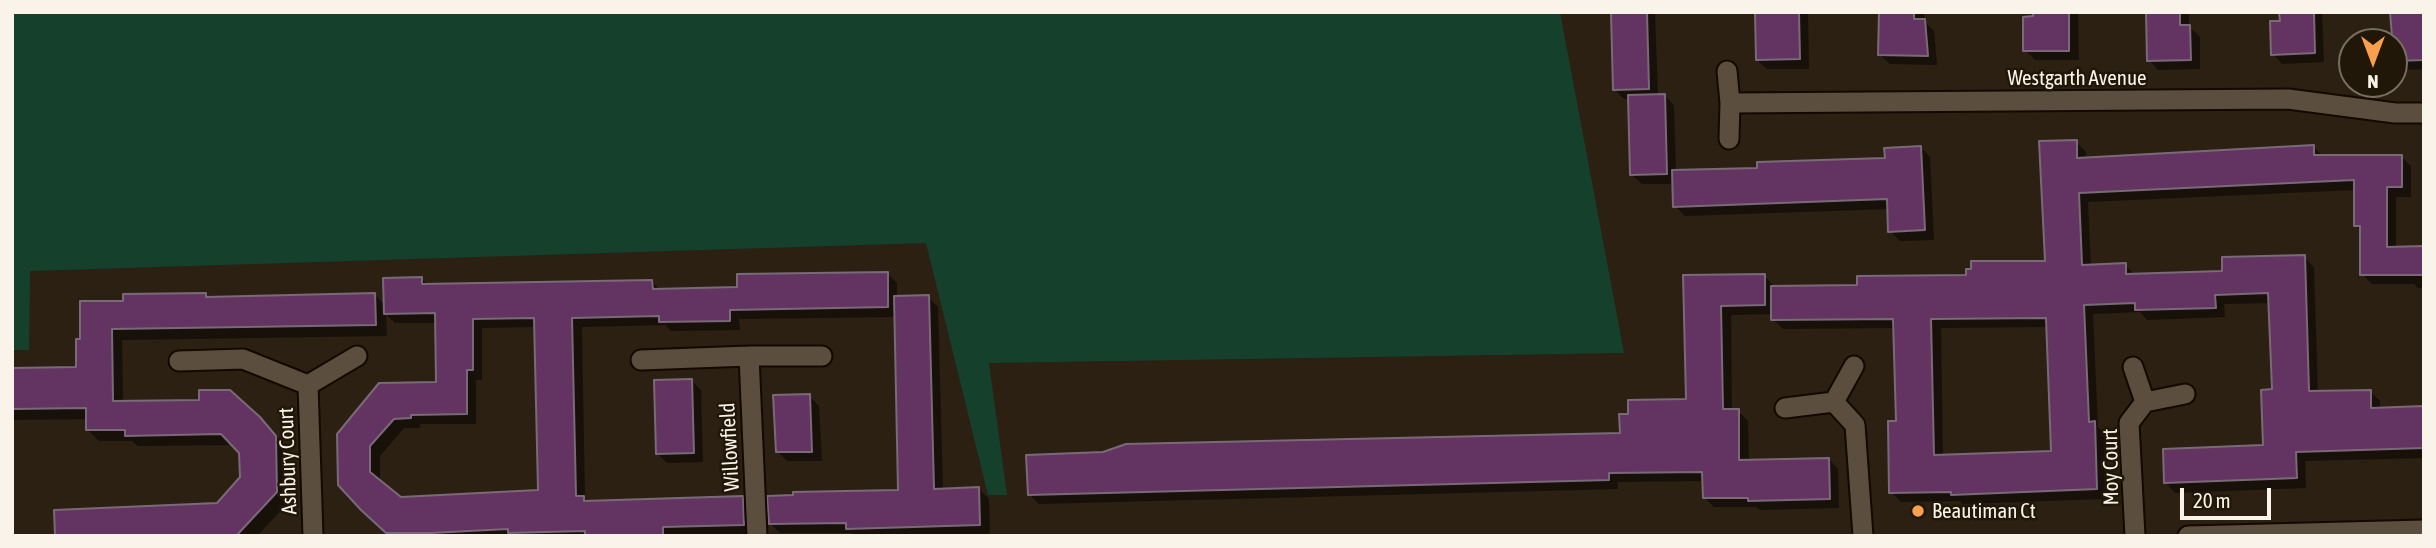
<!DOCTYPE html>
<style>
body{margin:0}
#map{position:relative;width:2436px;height:548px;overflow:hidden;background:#2b2011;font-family:"Asap Condensed",sans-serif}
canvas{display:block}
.frame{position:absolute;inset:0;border:14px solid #faf3e9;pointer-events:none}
.north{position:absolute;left:2338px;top:28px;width:70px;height:70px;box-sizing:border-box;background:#211708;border:2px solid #786f62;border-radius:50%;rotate:180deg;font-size:19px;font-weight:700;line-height:28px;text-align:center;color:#faf3e9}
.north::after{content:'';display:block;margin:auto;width:24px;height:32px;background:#f99f4d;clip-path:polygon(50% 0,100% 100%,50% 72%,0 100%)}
.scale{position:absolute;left:2180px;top:488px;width:91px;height:32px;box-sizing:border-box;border:4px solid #faf3e9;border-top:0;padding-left:9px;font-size:21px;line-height:24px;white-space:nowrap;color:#faf3e9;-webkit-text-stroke:5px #211708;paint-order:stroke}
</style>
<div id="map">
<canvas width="2436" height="548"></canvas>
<div class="frame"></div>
<div class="north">N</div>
<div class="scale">20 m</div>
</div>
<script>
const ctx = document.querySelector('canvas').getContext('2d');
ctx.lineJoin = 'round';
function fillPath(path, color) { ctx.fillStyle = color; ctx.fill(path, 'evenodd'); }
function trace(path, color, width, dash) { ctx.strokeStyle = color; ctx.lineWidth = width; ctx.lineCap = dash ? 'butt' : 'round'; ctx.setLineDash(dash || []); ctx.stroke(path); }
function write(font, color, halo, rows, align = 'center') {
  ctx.font = font + ' "Asap Condensed",sans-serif'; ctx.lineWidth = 5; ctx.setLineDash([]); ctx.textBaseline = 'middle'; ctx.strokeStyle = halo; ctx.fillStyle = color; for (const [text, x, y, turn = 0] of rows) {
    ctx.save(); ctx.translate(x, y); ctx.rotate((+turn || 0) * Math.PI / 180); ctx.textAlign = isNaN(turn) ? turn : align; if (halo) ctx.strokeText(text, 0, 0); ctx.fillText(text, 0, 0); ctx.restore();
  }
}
const green = new Path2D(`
 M12 12H1560L1624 353 989 363 1007 495H988L926 243 30 271 29 350H12Z`);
const shadow = new Path2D(`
 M1619 12H1655L1658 96 1664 95 1674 105 1676 171 1759 169 1887 160 1921 147 1930 157 1934 240 1900 241 1890 231 1889 209 1685 216 1675 206 1674 184H1642L1632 175 1630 99H1624L1614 89Z
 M1757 12H1808L1809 69H1767L1757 60Z
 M1880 12H1924L1925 22 1934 31 1937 65 1890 64 1880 55Z
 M2034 12H2078L2079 60H2035L2025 50Z
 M2148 12H2189V27L2200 37V69L2158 70 2149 60Z
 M2281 12H2322L2324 62 2282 64 2273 54 2282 23Z
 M2424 12V69L2403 70 2394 61Z
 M2076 142 2086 152V159L2313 146 2323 156H2401L2411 166V197H2396V248H2424V288H2418L2414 284H2372L2362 274V232L2355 225V190L2088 202 2091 266 2125 265 2135 275 2224 273 2304 257 2314 267 2318 392 2370 391 2380 401V410L2424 408V458L2305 461 2306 488 2175 493 2166 483 2265 447 2274 391 2270 303 2224 304 2225 317 2147 320 2140 312 2093 314 2098 427 2104 433 2106 499 1962 504 1960 501 1901 502 1891 492 1898 423 1895 328 1783 329 1773 319V314L1731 315 1732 411H1738L1748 421 1749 461 1829 459 1838 469 1839 508 1760 510 1756 507H1714L1704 497V481L1618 482V489L1039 504 1029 494 1621 435 1688 401 1685 276 1764 275 1774 287H1859L1968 277 2046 262ZM2048 327 2053 453 1943 457 1941 328Z
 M887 273 897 283V297H928L938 307 943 490 979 489 989 499 990 535 855 536 852 533H780L770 523 899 492 896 317 739 319 740 330 671 331 665 325 582 327 585 499 589 502 742 498 752 508 753 534 390 536 373 520 339 434 438 384 437 323H395L386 314 387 336 122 340 123 403 271 430 287 449 288 503 257 536H57L218 505 241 478V452L234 445 138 446 132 441H99L88 430V419L12 420V370L78 369 125 303 206 295 209 299 375 295 385 305 422 279 428 285 652 282 660 290 739 289ZM536 327 539 492 400 499 380 482V456L404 428H420V424H476V380H482V328Z
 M691 380 701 390 703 462 667 463 657 453Z
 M809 396 819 406 822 461H787L777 451Z`);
const building = new Path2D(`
 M1647 12 1649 89 1613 90 1611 13Z
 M1755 12H1799L1800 59 1756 60Z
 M1879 12H1914V19H1925L1928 56 1878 55Z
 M2033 12H2069V51H2023V17L2033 16Z
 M2146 12H2180V25H2190L2191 60 2147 61Z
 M2279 12H2314L2315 53 2271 55 2270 21H2280Z
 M2390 12H2424V60L2394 61Z
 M1665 94 1667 174 1630 175 1628 95Z
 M2077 140V158L2314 145V155H2402V187H2387V247L2424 246V275H2360V226H2354V180L2079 193 2082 265 2126 263V274L2222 271V257L2305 255 2309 391 2371 390V408L2424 406V448L2296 452 2297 478 2164 483 2163 449 2263 445 2261 390 2272 389 2268 293 2215 295 2216 308 2135 310V303L2084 305 2089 422 2095 421 2097 489 1951 495V492L1889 493 1888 421H1896L1893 319 1771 320V286L1857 285V276L1966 275V269H1971V261H2045L2039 141ZM2046 318 2051 451 1934 455 1931 319Z
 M1921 146 1925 230 1888 232 1887 199 1673 207 1672 170 1757 168V162L1885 158 1884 148Z
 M888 272V307L730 310V321L659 322V316L572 318 576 496H584V501L743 496 744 525 663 527V535L630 536H585V531L508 533V529L431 533H386L361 510 338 485 337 434 379 383 436 382 435 313 384 314 383 278 422 277V284L652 280 653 289 737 287V274ZM534 318 538 490 401 497 370 472V446L394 419 411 418V415L467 414V370H473V319Z
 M1765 274V305L1721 306 1723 409H1739V460L1829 458 1830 499 1748 501V498H1703L1702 472 1609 473V480L1028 495 1026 455 1103 452 1126 444 1620 433 1619 414H1628V400L1686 399 1683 275Z
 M206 293V297L375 293 376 325 112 329 113 401 199 400V390H230L260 417 276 436 277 492 236 536H55L54 510 217 503 240 477 239 453 221 434 125 436V430H86V408L12 409V368L76 367V339H80V301H123V294Z
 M929 295 934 489 979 487 980 525 846 529V523L769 524 767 496 793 495V492L898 490 894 296Z
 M692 379 694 453 656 454 654 380Z
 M810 394 812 452H776L773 395Z`);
const minor = new Path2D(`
 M1727 71 1730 103 1729 139
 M1730 103 2288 99 2395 113H2424
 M749 356 757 536
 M641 360 749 356H822
 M179 361 243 359 308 385 357 356
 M2133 367 2145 402 2185 394
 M308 385 313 536
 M1834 402 1855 425 1863 536
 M1785 408 1834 402 1854 366
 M2135 536 2129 423 2145 402`);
const tertiary = new Path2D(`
 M2188 536 2424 530`);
const markers = [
 [1918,511,7,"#f99f4d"]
];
const streetNames = [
 ["Westgarth Avenue",2077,78],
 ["Willowfield",730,447,-93],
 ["Ashbury Court",288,461,-92],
 ["Moy Court",2111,467,-91]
];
const poiNames = [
 ["Beautiman Ct",1932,511]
];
fillPath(green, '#15412c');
fillPath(shadow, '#0007');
fillPath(building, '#633361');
trace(building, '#7a6978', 2);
trace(minor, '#130900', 23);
trace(tertiary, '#130900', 23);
trace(minor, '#5b4e3e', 19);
trace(tertiary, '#5b4e3e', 19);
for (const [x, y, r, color] of markers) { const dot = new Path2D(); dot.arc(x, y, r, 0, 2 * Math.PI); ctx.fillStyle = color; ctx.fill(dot); trace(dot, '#211708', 2.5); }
write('21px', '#faf3e9', '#211708', streetNames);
write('21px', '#faf3e9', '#211708', poiNames, 'left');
</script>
